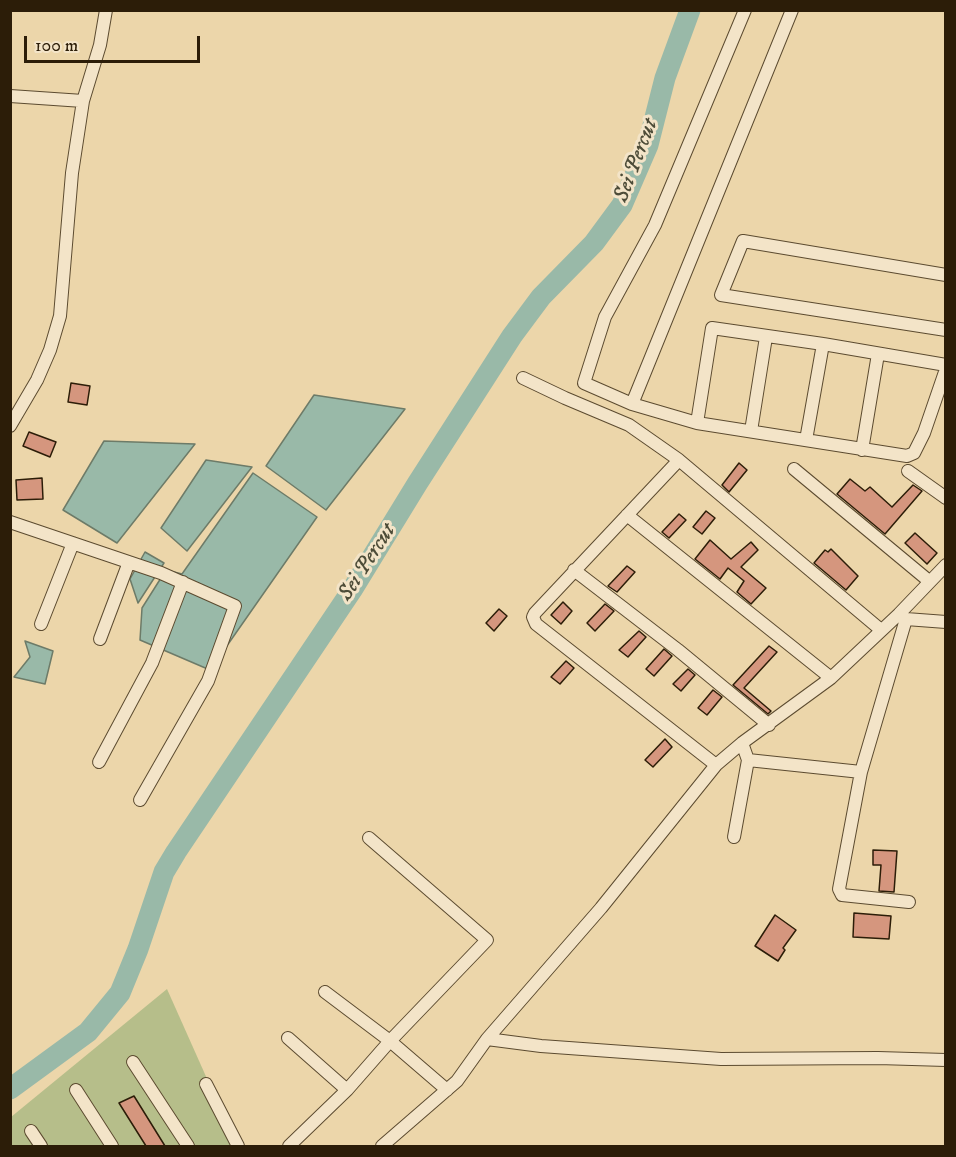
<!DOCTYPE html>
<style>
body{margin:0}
#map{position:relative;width:956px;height:1157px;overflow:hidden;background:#ecd6aa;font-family:"IM FELL DW Pica",serif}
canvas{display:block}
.frame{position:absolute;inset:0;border:12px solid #2c1d08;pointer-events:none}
.scale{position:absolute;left:24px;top:36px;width:176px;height:27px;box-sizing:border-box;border:3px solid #2c1d08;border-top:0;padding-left:8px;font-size:18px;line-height:21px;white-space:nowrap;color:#2c1d08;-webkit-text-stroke:4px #f3e4c8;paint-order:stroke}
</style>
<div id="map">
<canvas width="956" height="1157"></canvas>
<div class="frame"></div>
<div class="scale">100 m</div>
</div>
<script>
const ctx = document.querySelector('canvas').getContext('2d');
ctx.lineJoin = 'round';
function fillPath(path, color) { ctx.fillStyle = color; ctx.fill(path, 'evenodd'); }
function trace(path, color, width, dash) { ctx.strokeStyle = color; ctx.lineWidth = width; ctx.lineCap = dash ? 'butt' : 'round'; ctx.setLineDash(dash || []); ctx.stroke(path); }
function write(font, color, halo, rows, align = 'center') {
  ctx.font = font + ' "IM FELL DW Pica",serif'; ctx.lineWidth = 6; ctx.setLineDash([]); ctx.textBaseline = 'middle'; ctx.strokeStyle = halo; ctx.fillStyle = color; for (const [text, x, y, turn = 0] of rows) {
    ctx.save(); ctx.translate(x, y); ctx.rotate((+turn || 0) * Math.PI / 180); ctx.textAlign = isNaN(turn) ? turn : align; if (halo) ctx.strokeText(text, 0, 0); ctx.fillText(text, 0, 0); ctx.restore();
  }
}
const green = new Path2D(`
 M167 989 237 1146H11V1117Z`);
const water = new Path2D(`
 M314 395 405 409 326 510 266 466Z
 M104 441 195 444 117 543 63 510Z
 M206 460 252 467 187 551 161 528Z
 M253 473 317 517 210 670 140 640 142 608 166 570 182 574Z
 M145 552 164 563 138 603 130 579Z
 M25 641 53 651 45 684 14 677 30 657Z`);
const river = new Path2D(`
 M10 1089 88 1032 120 993 138 949 164 872 176 852 352 590 417 484 512 336 541 297 594 243 622 205 648 145 665 78 690 10`);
const building = new Path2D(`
 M71 383 90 386 87 405 68 402Z
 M29 432 56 442 50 457 23 446Z
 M739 463 747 470 729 492 722 485Z
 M42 478 43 499 17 500 16 480Z
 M850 479 865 491 870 487 892 507 913 485 922 491 885 534 837 494Z
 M706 511 715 518 702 534 693 527Z
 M679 514 686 520 669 538 662 532Z
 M915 533 937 553 927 564 905 543Z
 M710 540 731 559 751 542 758 550 741 567 766 588 751 604 737 592 744 581 728 568 720 579 695 559Z
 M831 549 858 576 846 590 814 563 825 550 828 552Z
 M627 566 635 572 617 592 608 586Z
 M563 602 572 611 561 624 551 615Z
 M605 604 614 611 595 631 587 623Z
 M499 609 507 616 494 631 486 623Z
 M639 631 646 637 628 657 619 650Z
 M769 646 777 652 744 688 771 711 768 714 733 685Z
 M664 649 672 656 654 676 646 669Z
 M566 661 574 668 560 684 551 677Z
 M688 669 695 675 681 691 673 684Z
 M713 690 722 697 707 715 698 708Z
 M665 739 672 747 653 767 645 760Z
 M873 850 897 851 894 892 879 891 881 865H873Z
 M854 913 891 916 889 939 853 937Z
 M775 915 796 930 783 948 785 950 778 961 755 946Z
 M134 1096 165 1146H146L119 1103Z`);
const minor = new Path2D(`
 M10 96 83 101
 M946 275 743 241 721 295 946 330
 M946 365 823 344 712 328 697 423 907 456 914 453 924 433 946 369
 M523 378 565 398 629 425 679 460 881 630
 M632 404 792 10
 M697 423 632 404 584 383 605 317 655 225 745 10
 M10 426 37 380 50 350 60 316 72 173 83 101 100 45 106 10
 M751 431 766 337
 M806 440 823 344
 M862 450 878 354
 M679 460 535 613 533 617 536 624 716 765
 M794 469 929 581
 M908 471 946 498
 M627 515 831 678
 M10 522 161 573 235 606 208 681 140 800
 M574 570 678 650 769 725
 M900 615 906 619 946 622
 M906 619 861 772 839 889 842 895 909 902
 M41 624 73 543
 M100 639 129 562
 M742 743 748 760 861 772
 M99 762 152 663 183 582
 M734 837 748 760
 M325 992 390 1041 447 1090
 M288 1038 347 1090 390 1041 487 940 369 838
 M487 1039 541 1046 721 1059 878 1058 946 1060
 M133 1062 188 1146
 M206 1084 238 1146
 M76 1090 112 1146
 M31 1131 41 1146
 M289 1146 347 1090
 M382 1146 457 1081 487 1039 601 908 716 765 742 743 831 678 899 614 946 565`);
const waterNames = [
 ["Sei Percut",637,161,-69],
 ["Sei Percut",368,563,-57]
];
fillPath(green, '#b6be8a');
fillPath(water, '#99b9a8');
trace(water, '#6d7b68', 1.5);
trace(river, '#99b9a8', 21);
fillPath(building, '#d5967e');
trace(building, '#2c1d08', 1.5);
trace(minor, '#5c4b30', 14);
trace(minor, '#f3e4c8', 12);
write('italic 22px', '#4d4c38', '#f3e4c8', waterNames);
</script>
